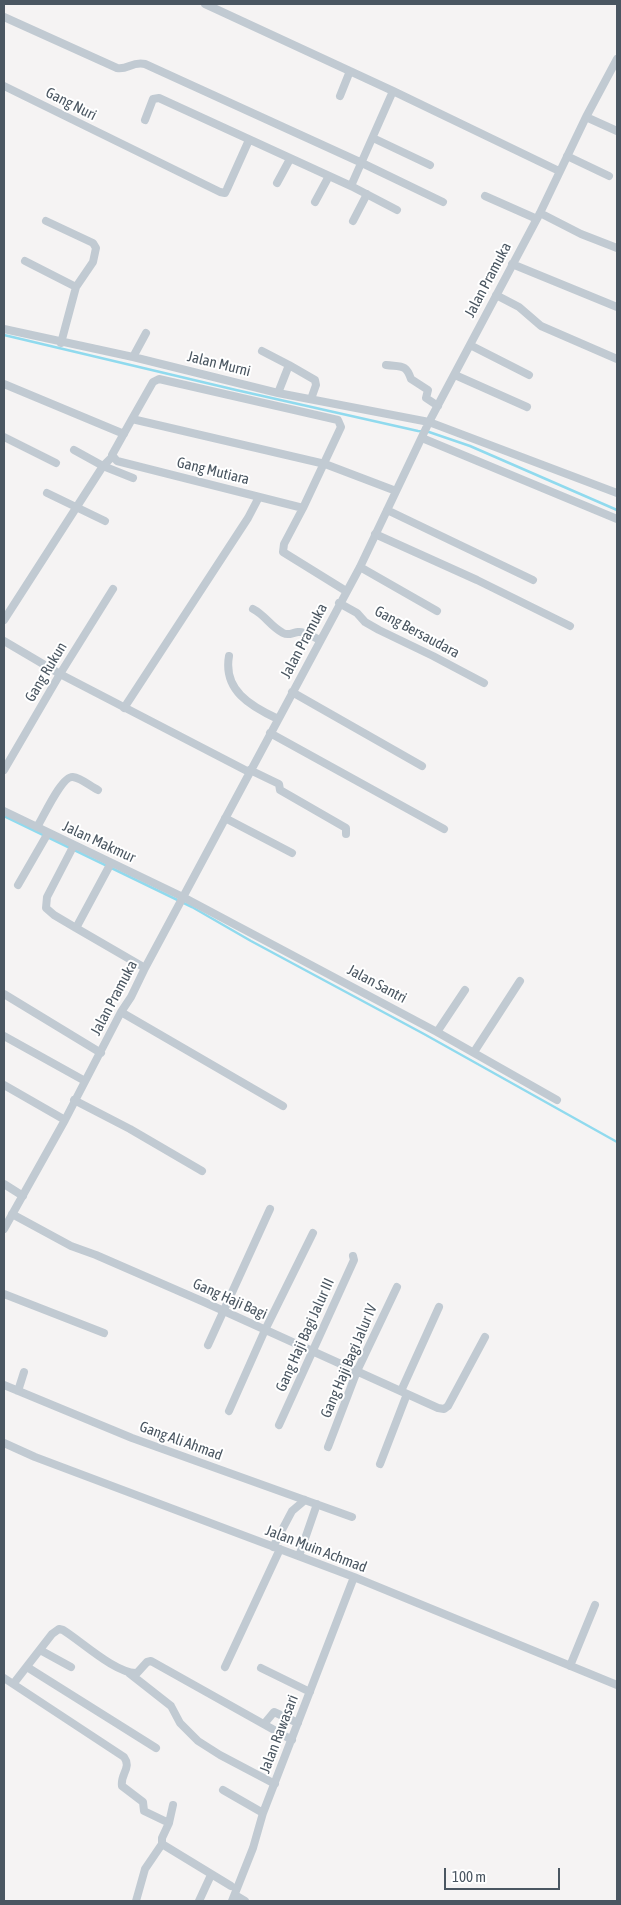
<!DOCTYPE html>
<style>
body{margin:0}
#map{position:relative;width:621px;height:1905px;overflow:hidden;background:#f5f3f3;font-family:"Asap Condensed",sans-serif}
canvas{display:block}
.frame{position:absolute;inset:0;border:5px solid #4a5661;pointer-events:none}
.scale{position:absolute;left:444px;top:1868px;width:116px;height:22px;box-sizing:border-box;border:2px solid #4a5661;border-top:0;padding-left:6px;font-size:15px;line-height:18px;white-space:nowrap;color:#4a5661;-webkit-text-stroke:4px #fff;paint-order:stroke}
</style>
<div id="map">
<canvas width="621" height="1905"></canvas>
<div class="frame"></div>
<div class="scale">100 m</div>
</div>
<script>
const ctx = document.querySelector('canvas').getContext('2d');
ctx.lineJoin = 'round';
function trace(path, color, width, dash) { ctx.strokeStyle = color; ctx.lineWidth = width; ctx.lineCap = dash ? 'butt' : 'round'; ctx.setLineDash(dash || []); ctx.stroke(path); }
function write(font, color, halo, rows, align = 'center') {
  ctx.font = font + ' "Asap Condensed",sans-serif'; ctx.lineWidth = 4; ctx.setLineDash([]); ctx.textBaseline = 'middle'; ctx.strokeStyle = halo; ctx.fillStyle = color; for (const [text, x, y, turn = 0] of rows) {
    ctx.save(); ctx.translate(x, y); ctx.rotate((+turn || 0) * Math.PI / 180); ctx.textAlign = isNaN(turn) ? turn : align; if (halo) ctx.strokeText(text, 0, 0); ctx.fillText(text, 0, 0); ctx.restore();
  }
}
const stream = new Path2D(`
 M4 335 236 390 418 431 429 432 470 446 617 510
 M4 816 192 907 251 941 424 1034 617 1142`);
const minor = new Path2D(`
 M205 4 393 91 559 171
 M4 17 117 68C128 70 132 61 145 64L362 163 443 202
 M4 86 220 192 225 193 227 189 249 140
 M393 91 351 186 397 210
 M340 96 350 71
 M586 117 617 131
 M145 120 153 99 159 98 351 186
 M373 138 430 165
 M567 156 609 176
 M277 183 290 159
 M485 196 537 219
 M315 202 329 176
 M540 213 581 234 617 248
 M46 221 93 243 96 248 93 262 76 287 61 343
 M353 221 367 194
 M25 261 76 287
 M512 264 617 307
 M496 295 519 307 541 326 617 359
 M4 329 133 357 278 393 429 422 617 493
 M470 345 529 375
 M262 351 289 365 278 393
 M133 357 146 333
 M289 365 315 380 316 385 311 399
 M386 365C402 367 406 364 411 379L428 390 426 398 438 406
 M455 375 527 407
 M4 384 124 434
 M132 419 112 455 117 461 303 508 341 427 338 420 159 379 153 382 132 419 325 464 396 491
 M4 437 56 463
 M422 438 617 519
 M74 450 103 466 133 478
 M47 493 105 521
 M303 508 284 544 283 552 346 591
 M387 510 533 580
 M375 534 477 580 570 626
 M360 567 437 611
 M339 603 357 613 365 622 379 630 433 656 484 683
 M253 609C265 615 270 626 283 633 289 636 291 633 298 632 305 631 313 637 320 640
 M4 620 103 466 112 457
 M4 641 60 674 249 772
 M229 656C223 690 250 706 278 719
 M292 692 422 766
 M124 708 248 518 259 497
 M270 733 444 829
 M4 770 60 674 113 589
 M250 770 279 784 280 790 346 828V834
 M4 811 183 897 437 1032 557 1100
 M225 818 292 853
 M37 827C43 818 62 775 73 777 81 778 90 786 98 790
 M74 845 47 897 46 908 54 915 76 928
 M111 863 76 928 145 968
 M18 885 48 833
 M4 994 101 1053
 M121 1012 283 1106
 M437 1032 465 990
 M4 1036 85 1081
 M474 1052 520 981
 M4 1085 65 1120
 M74 1100 130 1129 202 1171
 M4 1184 23 1196
 M12 1214 71 1246 96 1255 204 1302 438 1408 444 1409 448 1406 485 1337
 M4 1229 65 1120 121 1012 131 997 145 968 360 567 429 422 540 213 586 117 617 59
 M4 1294 104 1333
 M208 1345 270 1209
 M4 1385 132 1438 352 1517
 M18 1391 24 1372
 M401 1391 439 1307
 M229 1411 265 1330 313 1233
 M279 1425 354 1260 353 1256
 M4 1443 35 1457 354 1577 617 1685
 M328 1447 357 1371 397 1287
 M380 1464 407 1394
 M273 1547 292 1511 305 1500
 M299 1556 317 1504
 M40 1650 71 1667
 M570 1666 595 1605
 M27 1667 156 1748
 M225 1667 280 1549
 M261 1668 310 1692
 M129 1673 171 1706 180 1723 198 1741 220 1755 275 1784
 M4 1678 124 1757C132 1768 120 1774 122 1786L143 1802 144 1811 169 1823
 M14 1683 52 1634 59 1629 63 1630C81 1641 116 1674 137 1673L147 1662 151 1661 292 1740
 M264 1724 274 1712 298 1723
 M223 1790 263 1813
 M173 1805 169 1823 162 1838V1844L231 1886
 M235 1895 245 1901
 M136 1901 145 1869 162 1844
 M199 1901 211 1875
 M232 1901 253 1848 263 1813 354 1577`);
const streetNames = [
 ["Gang Nuri",71,104,27],
 ["Jalan Pramuka",488,280,-62],
 ["Jalan Murni",219,364,14],
 ["Gang Mutiara",213,471,14],
 ["Gang Bersaudara",417,632,28],
 ["Jalan Pramuka",304,641,-62],
 ["Gang Rukun",46,672,-59],
 ["Jalan Makmur",99,842,25],
 ["Jalan Santri",377,984,28],
 ["Jalan Pramuka",114,998,-62],
 ["Gang Haji Bagi",230,1299,24],
 ["Gang Haji Bagi Jalur III",305,1335,-66],
 ["Gang Haji Bagi Jalur IV",349,1361,-67],
 ["Gang Ali Ahmad",181,1441,20],
 ["Jalan Muin Achmad",316,1549,21],
 ["Jalan Rawasari",279,1734,-69]
];
trace(stream, '#90daee', 2.5);
trace(minor, '#c1cad2', 8);
write('15px', '#4a5661', '#fff', streetNames);
</script>
